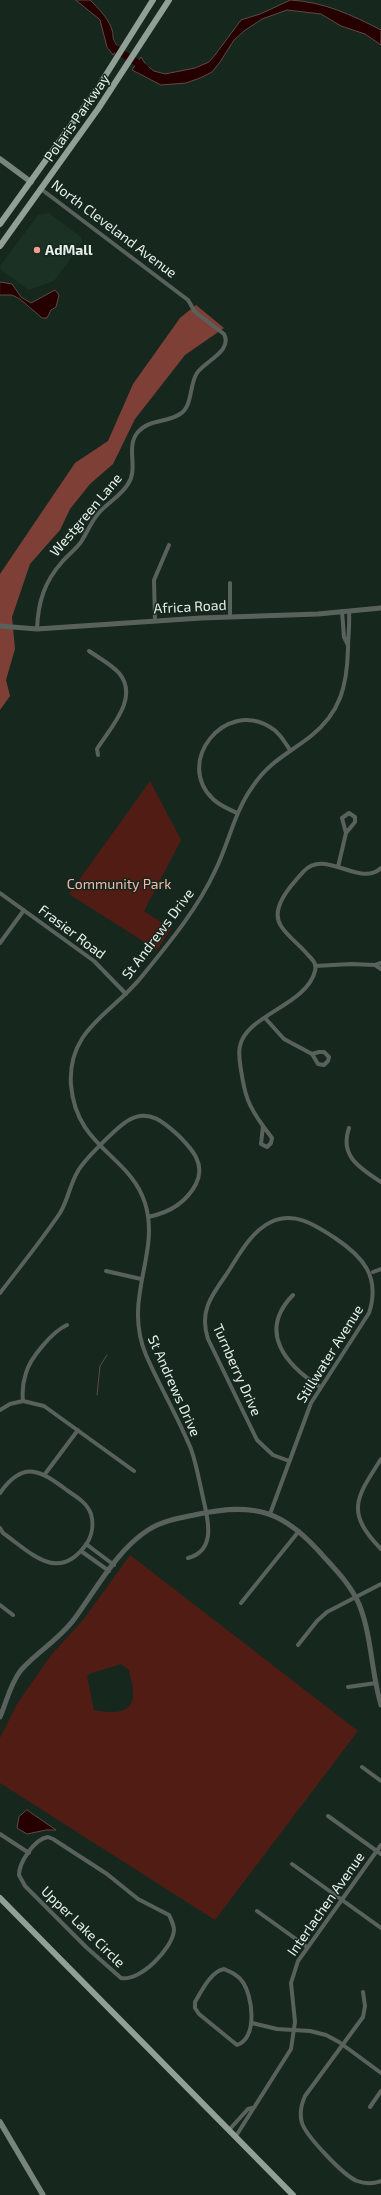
<!DOCTYPE html>
<style>
body{margin:0}
canvas{display:block;background:#16271d}
</style>
<canvas width="381" height="2195"></canvas>
<script>
const ctx = document.querySelector('canvas').getContext('2d');
ctx.lineJoin = 'round';
function fillPath(path, color) { ctx.fillStyle = color; ctx.fill(path, 'evenodd'); }
function trace(path, color, width, dash) { ctx.strokeStyle = color; ctx.lineWidth = width; ctx.lineCap = dash ? 'butt' : 'round'; ctx.setLineDash(dash || []); ctx.stroke(path); }
function write(font, color, halo, rows, align = 'center') {
  ctx.font = font + ' "Exo 2",sans-serif'; ctx.lineWidth = 3; ctx.setLineDash([]); ctx.textBaseline = 'middle'; ctx.strokeStyle = halo; ctx.fillStyle = color; for (const [text, x, y, turn = 0] of rows) {
    ctx.save(); ctx.translate(x, y); ctx.rotate((+turn || 0) * Math.PI / 180); ctx.textAlign = isNaN(turn) ? turn : align; if (halo) ctx.strokeText(text, 0, 0); ctx.fillText(text, 0, 0); ctx.restore();
  }
}
const built = new Path2D(`
 M49 213 81 237 82 243 54 281 29 290 1 270 0 266 38 215Z`);
const green = new Path2D(`
 M150 781 181 840 144 911 171 929 157 950 69 894Z
 M130 1555 358 1731 215 1920 0 1783V1738L17 1704 51 1655 83 1620ZM121 1664 129 1670C130 1678 134 1687 133 1695 133 1716 107 1713 94 1710L87 1676 92 1673Z`);
const forest = new Path2D(`
 M196 305 224 328 185 355 135 419 113 464 90 484 70 509 60 530 30 564 12 617 15 649 6 680 10 696 0 710V574L75 463 108 441 133 384 180 318Z`);
const water = new Path2D(`
 M76 0H90C98 8 107 17 111 27 115 36 110 37 118 47L113 55 107 47 100 20Z
 M291 0C324 2 352 15 381 30V45L365 34 341 26 321 14 287 10 262 19 244 31 234 40 220 62 212 72 200 78 186 83 161 85 132 70 141 57 146 65 154 71 165 74 195 68 209 62 215 55 241 20 260 14Z
 M0 282 12 284 21 297 31 303 55 290 59 295 56 307 51 310 47 318H42L20 299 12 295H0Z
 M27 1810 56 1830H46L27 1834 17 1828 19 1817Z`);
const stream = new Path2D(`
 M97 1395 100 1366 107 1355`);
const river = new Path2D(`
 M111 43V46L145 68`);
const minor = new Path2D(`
 M230 583V616
 M342 611 344 637 348 645
 M155 621 154 580 169 545
 M37 629C38 603 44 582 62 562 68 555 75 550 81 542 87 533 91 522 98 514 107 503 121 496 128 484 139 468 125 447 138 432 149 419 167 423 180 414 193 406 189 385 197 373 205 361 233 351 224 334L195 312 188 300 41 189
 M89 651C99 658 111 664 119 673 140 698 110 728 97 749L98 755
 M237 813C229 809 220 806 213 799 174 762 225 699 270 727 279 732 284 741 290 750
 M349 813 355 817V822L346 833 342 818Z
 M338 867 346 833
 M0 893 94 961 126 994
 M0 943 24 910
 M381 963 375 965 381 969
 M315 966 351 964 375 965
 M265 1018 284 1039 312 1054
 M319 1052H324L329 1057 328 1061 324 1065 318 1064 312 1054Z
 M263 1126C248 1105 245 1096 241 1070 240 1063 238 1054 240 1046 246 1015 307 1005 315 971 317 964 313 960 308 955 300 945 288 937 281 926 269 908 292 884 304 871 325 848 360 888 381 868
 M263 1126 272 1138 271 1143 267 1147 261 1144Z
 M349 1128C339 1156 360 1168 381 1182
 M106 1271 141 1279
 M373 1272 381 1269
 M0 1293C20 1267 41 1241 60 1213 68 1200 70 1184 78 1171 84 1160 118 1126 129 1120 149 1108 165 1123 179 1136 192 1149 206 1164 196 1184 186 1203 168 1213 148 1217
 M293 1295C257 1332 286 1365 320 1387
 M23 1401C22 1392 23 1382 26 1373 30 1358 53 1331 67 1325
 M0 1410 10 1404 23 1401 44 1406 134 1471
 M381 1459C356 1498 345 1512 381 1549
 M45 1474 78 1430
 M0 1493C24 1459 41 1471 68 1491 77 1497 87 1503 91 1514 94 1525 92 1537 85 1546 57 1583 30 1552 3 1533L0 1528
 M270 1514 311 1403 369 1313C381 1276 362 1256 335 1238 315 1225 295 1211 271 1222 250 1232 238 1257 226 1275 211 1296 199 1312 208 1339L257 1440 273 1455 289 1461
 M86 1544 114 1565
 M81 1551 109 1571
 M188 1558C215 1551 209 1523 204 1502 200 1485 197 1466 191 1449 178 1417 160 1387 146 1355 122 1298 161 1254 145 1203 130 1155 76 1148 71 1085 67 1028 114 1013 143 975 169 943 198 908 215 871 229 843 234 812 253 786 270 761 288 754 311 736 341 712 347 685 348 649 348 636 350 624 349 611
 M241 1603 299 1531
 M0 1605 13 1615
 M298 1645 317 1621 327 1612 381 1584
 M348 1687 376 1683
 M362 1767 381 1781
 M328 1816 381 1854
 M0 1834 29 1853
 M48 1837 53 1839 107 1874 138 1899 169 1915C171 1919 174 1925 174 1930 173 1948 140 1982 121 1978L86 1947 25 1886 19 1875C19 1863 34 1839 48 1837Z
 M292 1864 381 1928
 M257 1911 307 1947
 M224 1969C231 1972 238 1975 242 1981 253 1996 258 2037 237 2045L199 2014 195 2008V2002C201 1992 211 1971 224 1969Z
 M363 1992 365 2006 363 2017 305 2096C301 2105 299 2113 302 2123 306 2136 344 2176 357 2181 365 2184 373 2184 381 2181
 M252 2023 277 2029 310 2031 326 2035 339 2042 381 2073
 M370 2107 381 2091
 M229 2130 248 2109 252 2108
 M236 2136 291 2049 295 2022 291 1983 298 1961 381 1845`);
const tertiary = new Path2D(`
 M0 626 37 629 201 618 318 614 381 608
 M0 1717C7 1701 10 1684 21 1670 38 1651 60 1639 75 1618 97 1588 117 1550 148 1530 162 1521 179 1518 194 1515 256 1501 284 1511 325 1558 338 1572 351 1586 359 1604 372 1636 371 1672 381 1705`);
const secondary = new Path2D(`
 M0 159 31 182
 M0 2122 43 2195`);
const primary = new Path2D(`
 M0 224 97 89 153 0
 M0 246 98 109 169 0
 M0 1898 293 2195`);
const markers = [
 [37,250,4,"#f49d8d"]
];
const streetNames = [
 ["Polaris Parkway",77,118,-55],
 ["North Cleveland Avenue",114,229,37],
 ["Westgreen Lane",86,515,-50],
 ["Africa Road",190,607,-3],
 ["Frasier Road",72,932,37],
 ["St Andrews Drive",158,934,-53],
 ["Stillwater Avenue",330,1354,-58],
 ["Turnberry Drive",237,1370,66],
 ["St Andrews Drive",174,1386,66],
 ["Interlachen Avenue",326,1904,-55],
 ["Upper Lake Circle",83,1927,44]
];
const poiNames = [
 ["AdMall",45,250]
];
const parkNames = [
 ["Community Park",119,884]
];
fillPath(built, '#1a3124');
fillPath(green, '#501c14');
fillPath(forest, '#7e4036');
fillPath(water, '#260000');
trace(water, '#604846', 1);
trace(stream, '#604846', 1);
trace(river, '#260000', 7);
trace(minor, '#59615c', 4);
trace(tertiary, '#59615c', 5);
trace(secondary, '#78857d', 5.5);
trace(primary, '#90a096', 6);
for (const [x, y, r, color] of markers) { const dot = new Path2D(); dot.arc(x, y, r, 0, 2 * Math.PI); ctx.fillStyle = color; ctx.fill(dot); trace(dot, '#16271d', 1.5); }
write('14px', '#e7f1eb', '#16271d', streetNames);
write('bold 14px', '#e7f1eb', '#16271d', poiNames, 'left');
write('14px', '#f4b9ae', '#16271d', parkNames);
</script>
